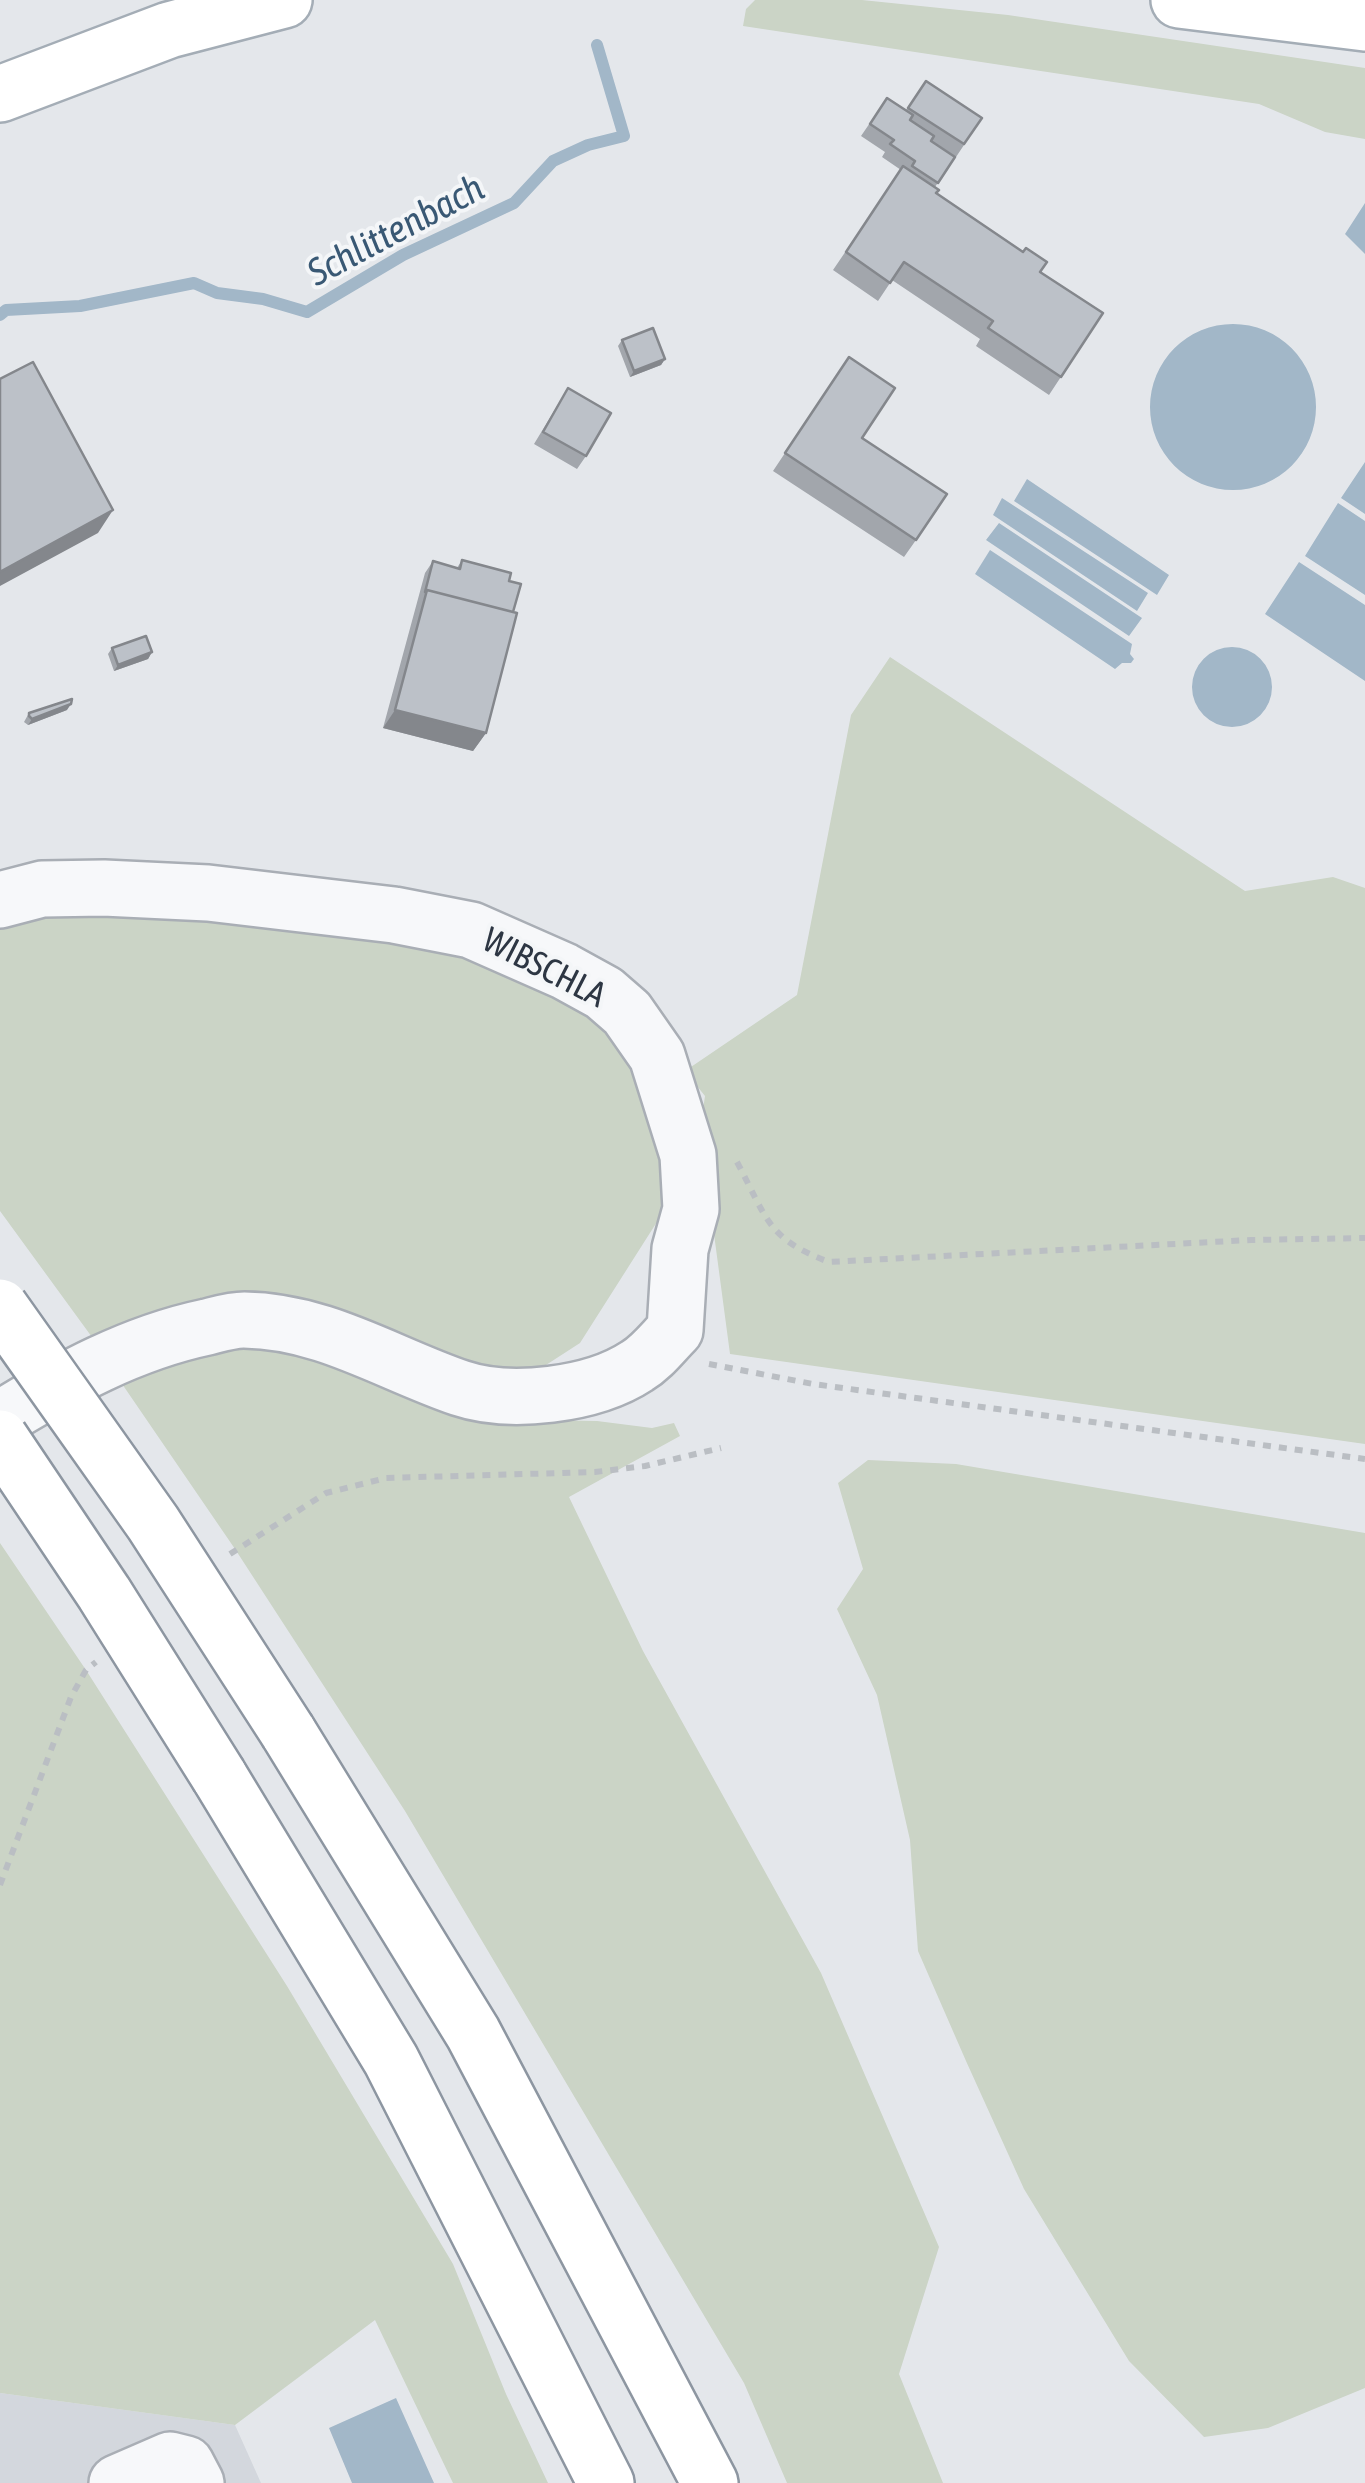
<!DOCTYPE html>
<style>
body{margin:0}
canvas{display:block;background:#e4e7eb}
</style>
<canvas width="1365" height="2483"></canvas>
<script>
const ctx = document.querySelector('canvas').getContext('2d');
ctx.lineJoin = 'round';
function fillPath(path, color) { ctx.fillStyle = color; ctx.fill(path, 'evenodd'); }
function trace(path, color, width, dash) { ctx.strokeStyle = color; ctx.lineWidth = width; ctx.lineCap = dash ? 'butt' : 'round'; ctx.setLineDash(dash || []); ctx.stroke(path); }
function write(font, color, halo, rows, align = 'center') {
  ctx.font = font + ' "Asap Condensed",sans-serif'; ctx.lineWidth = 8; ctx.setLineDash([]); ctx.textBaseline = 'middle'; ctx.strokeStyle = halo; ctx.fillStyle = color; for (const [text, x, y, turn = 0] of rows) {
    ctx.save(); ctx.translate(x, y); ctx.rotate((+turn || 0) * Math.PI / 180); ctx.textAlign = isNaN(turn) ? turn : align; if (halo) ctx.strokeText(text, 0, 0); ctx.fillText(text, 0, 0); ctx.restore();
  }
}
const built = new Path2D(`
 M0 2393 235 2425 261 2483H0Z`);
const green = new Path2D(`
 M755 0H862L1008 15 1365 68V139L1325 132 1259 104 743 26 746 9Z
 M890 657 1245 891 1333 877 1365 888V1444L730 1354 714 1234 710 1143 701 1123 705 1096 685 1071 797 995 851 715Z
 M90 911 443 943 603 1019 635 1061 648 1096 669 1203 580 1343 546 1365 500 1374 361 1323 97 1344 0 1211V925Z
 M264 1339 485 1419 597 1421 652 1428 674 1423 680 1436 569 1497 643 1651 821 1973 939 2247 899 2374 943 2483H787L744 2383 405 1811 235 1549 118 1378Z
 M868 1460 956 1464 1365 1533V2388L1268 2428 1204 2437 1129 2361 1024 2189 966 2061 918 1951 910 1840 877 1695 837 1609 863 1569 838 1483Z
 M0 1543 86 1670 287 1986 453 2264 506 2394 548 2483H453L375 2320 235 2425 0 2393Z`);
const water = new Path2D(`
 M1365 203V254L1345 234Z
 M1150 407a83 83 0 1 1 166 0a83 83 0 1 1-166 0Z
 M1365 462V514L1341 498Z
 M1027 479 1169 575 1157 595 1014 501Z
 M1002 498 1148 593 1137 611 993 515Z
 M1338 503 1365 521V595L1305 556Z
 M999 523 1142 618 1129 636 986 540Z
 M990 550 1132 644 1130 654 1134 659 1131 663H1122L1115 669 975 574Z
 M1299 562 1365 605V681L1265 614Z
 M1192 687a40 40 0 1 1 80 0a40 40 0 1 1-80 0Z
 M396 2398 434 2483H352L329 2428Z`);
const stream = new Path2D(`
 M0 315 6 310 80 306 194 283 217 293 263 299 307 312 403 255 514 203 553 161 588 145 624 136 597 45`);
const path = new Path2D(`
 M737 1162C767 1218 767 1239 829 1262L1251 1240 1365 1238
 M709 1364 813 1384 1365 1459
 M230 1554 326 1493 386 1478 595 1472 645 1466 721 1448
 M0 1885 71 1697 86 1670 96 1662`);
const minor = new Path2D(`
 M0 900 42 889 104 888 208 893 394 915 471 930 564 971 604 993 627 1013 657 1056 688 1155 691 1209 680 1249 675 1330C663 1342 652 1357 637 1366 593 1395 510 1405 460 1388 387 1363 324 1321 244 1320 232 1320 219 1324 207 1327 131 1343 66 1379 0 1419
 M117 2483 170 2460 186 2464 196 2483`);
const major = new Path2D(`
 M1179 0 1365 23
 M0 94 169 30 284 0`);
const highway = new Path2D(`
 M288 1732 473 2033 710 2483
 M219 1776 391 2060 606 2483`);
const highwayBridge = new Path2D(`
 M0 1307 153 1523 288 1732
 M0 1438 104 1593 219 1776`);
const wall = new Path2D(`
 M926 81 982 118 956 157 931 140 955 157 935 187 937 194 1040 272 1103 313 1049 395 976 346 980 339 892 280 878 301 833 270 901 170 882 157 885 152 861 136 887 98 906 110Z
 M622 340 665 359 661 365 630 377 618 346Z
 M849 357 862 438 916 540 904 557 773 471Z
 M568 388 586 456 577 469 534 444Z
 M462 560 509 581 486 733 473 751 383 728 425 573 433 561 457 568Z
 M112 648 152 652 148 659 114 671 108 654Z
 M67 710 28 725 24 722 29 713Z`);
const shadedWall = new Path2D(`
 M665 359 661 365 630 377 634 371Z
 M113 510 98 533 0 586V572Z
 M152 652 148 659 114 671 118 665Z
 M71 704 67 710 28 725 32 719Z
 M395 710 486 733 473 751 383 728Z`);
const building = new Path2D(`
 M926 81 982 118 964 144 908 108Z
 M887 98 913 115 910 120 934 136 931 141 955 157 938 183 912 166 915 161 890 144 894 140 870 124Z
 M903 166 939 190 936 193 1023 252 1026 248 1047 262 1040 272 1103 313 1061 377 988 328 993 321 904 262 890 283 846 252Z
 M653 328 665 359 634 371 622 340Z
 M849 357 895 388 862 438 947 494 916 540 785 453Z
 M33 362 113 510 0 572V379Z
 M568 388 611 413 586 456 543 432Z
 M462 560 511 573 509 581 521 584 513 612 427 590 425 592 433 561 460 569Z
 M427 590 517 613 486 733 395 710Z
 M146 636 152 652 118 665 112 648Z
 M72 699 71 704 32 719 29 716V713Z`);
const streetNames = [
 ["WIBSCHLA",544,968,27]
];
const waterNames = [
 ["Schlittenbach",396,231,-28]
];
fillPath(built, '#d3d7dd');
fillPath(green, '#cbd4c6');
fillPath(water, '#a2b7c8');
trace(stream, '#a2b7c8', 12);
trace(minor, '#a9aeb5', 60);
trace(major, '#a4adb6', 60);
trace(highway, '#8d96a1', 60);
trace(path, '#babec3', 6, [8, 8]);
trace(minor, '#f7f8fa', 55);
trace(major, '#fff', 55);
trace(highway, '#fff', 55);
trace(highwayBridge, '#8d96a1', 60, []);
trace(highwayBridge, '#fff', 55);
fillPath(wall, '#a2a6ac');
fillPath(shadedWall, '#84878c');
fillPath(building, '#bcc1c8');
trace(building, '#84878c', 2.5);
write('35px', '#2d3643', '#f4f6f8', streetNames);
write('italic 38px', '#395874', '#f4f6f8', waterNames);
</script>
